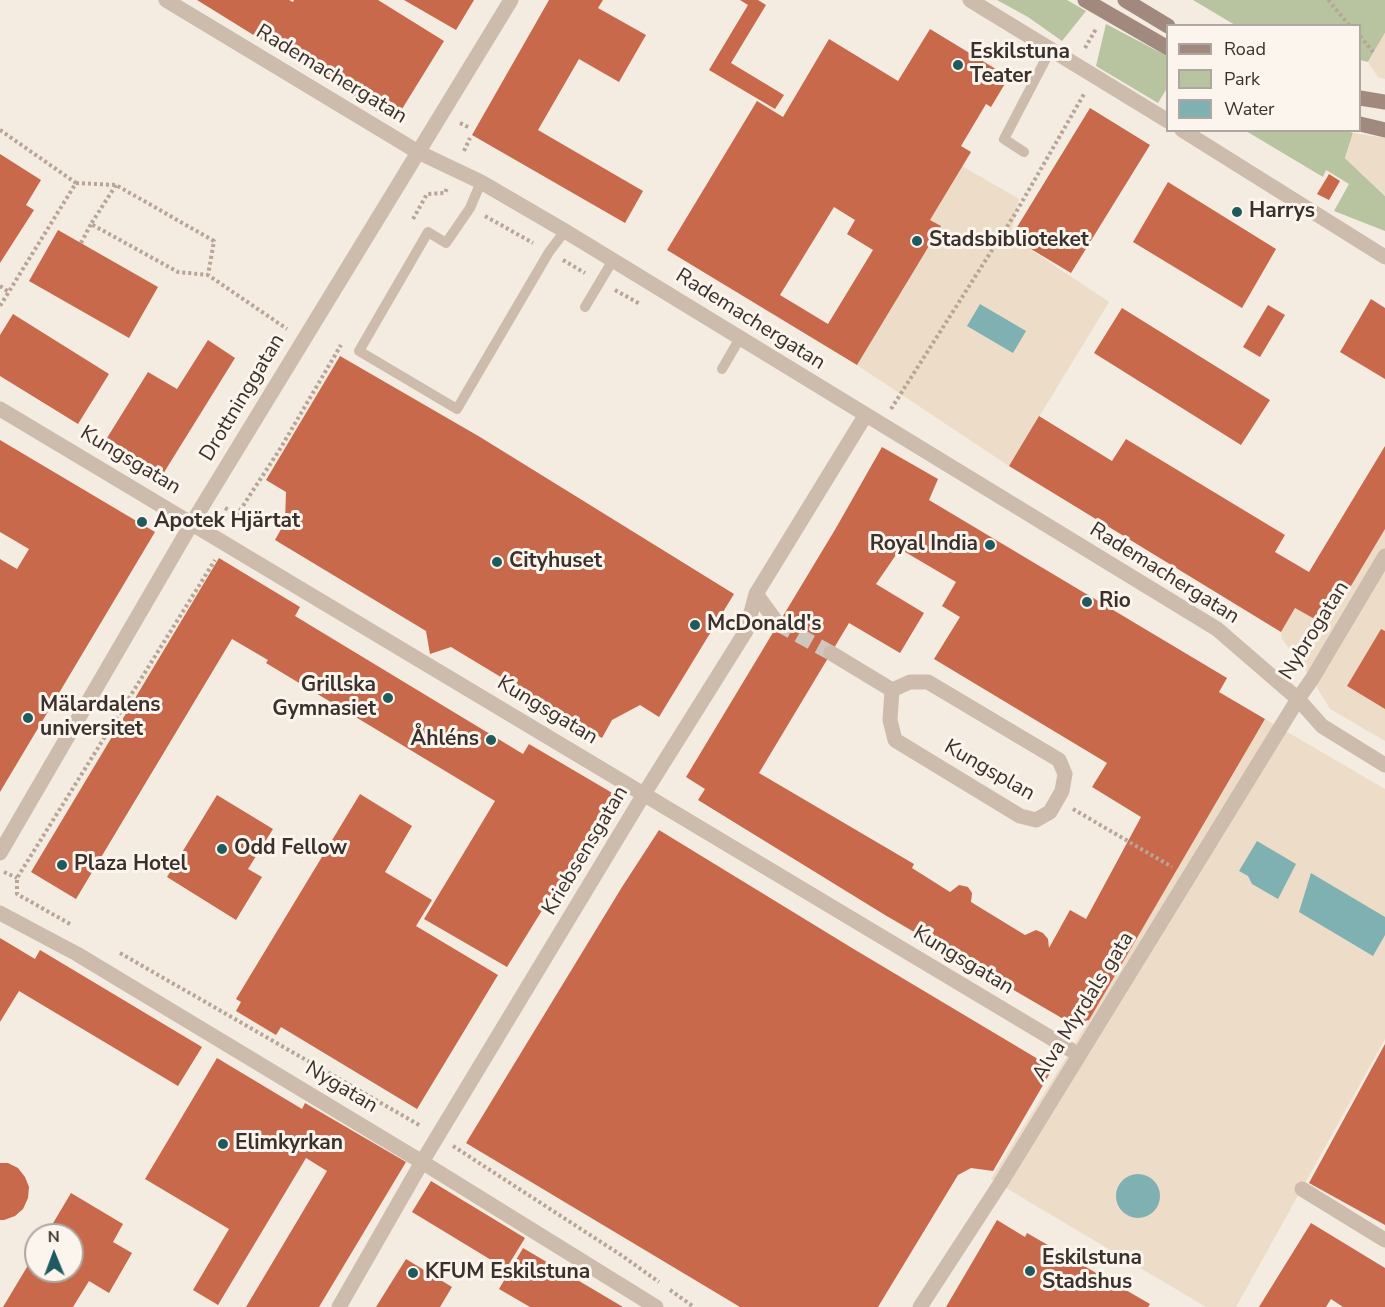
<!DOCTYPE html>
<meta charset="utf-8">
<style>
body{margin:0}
#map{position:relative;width:1385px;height:1307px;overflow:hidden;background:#f4ebe1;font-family:"Nunito Sans",sans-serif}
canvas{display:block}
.legend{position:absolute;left:1166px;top:24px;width:195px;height:108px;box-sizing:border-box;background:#fbf5ee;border:2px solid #aea6a0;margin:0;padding:8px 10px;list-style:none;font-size:18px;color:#3b302b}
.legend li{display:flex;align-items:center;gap:12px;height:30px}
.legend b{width:30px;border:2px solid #aea6a0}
.north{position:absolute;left:24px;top:1223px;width:60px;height:60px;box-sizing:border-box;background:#fbf5ee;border:2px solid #aea6a0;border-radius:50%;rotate:359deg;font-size:16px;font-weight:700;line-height:24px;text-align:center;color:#3b302b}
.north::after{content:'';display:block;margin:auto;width:21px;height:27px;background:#1f5a5e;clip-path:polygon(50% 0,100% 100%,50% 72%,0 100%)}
</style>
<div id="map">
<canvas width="1385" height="1307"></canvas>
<ul class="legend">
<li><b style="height:8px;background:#a18a7d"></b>Road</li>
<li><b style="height:16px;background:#b8c4a0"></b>Park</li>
<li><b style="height:16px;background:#7fb0b2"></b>Water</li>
</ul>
<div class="north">N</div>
</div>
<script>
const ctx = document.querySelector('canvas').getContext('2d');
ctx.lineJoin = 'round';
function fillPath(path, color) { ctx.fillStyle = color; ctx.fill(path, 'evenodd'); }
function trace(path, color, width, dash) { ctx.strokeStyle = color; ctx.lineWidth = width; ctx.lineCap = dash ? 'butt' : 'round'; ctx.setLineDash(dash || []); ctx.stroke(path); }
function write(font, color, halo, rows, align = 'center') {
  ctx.font = font + ' "Nunito Sans",sans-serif'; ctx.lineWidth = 6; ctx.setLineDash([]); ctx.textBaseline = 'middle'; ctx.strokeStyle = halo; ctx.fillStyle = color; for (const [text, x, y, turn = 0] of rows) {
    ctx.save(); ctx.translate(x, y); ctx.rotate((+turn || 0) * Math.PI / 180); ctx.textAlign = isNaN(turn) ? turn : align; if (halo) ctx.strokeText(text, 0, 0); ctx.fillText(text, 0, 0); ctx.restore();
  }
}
const green = new Path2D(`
 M997 0H1067L1086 11 1062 41 1028 17Z
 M1193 0H1385V33L1368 62 1360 60V26L1235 25Z
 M1106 24 1167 56V88L1158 103 1096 66Z
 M1344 130 1353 133 1345 158 1385 196V231L1334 211 1349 184 1326 170 1323 177 1246 131Z`);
const plaza = new Path2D(`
 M1385 33V79L1378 77 1368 62Z
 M1353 133 1385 138V196L1345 158Z
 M962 166 1019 199 1010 236 1109 302 1009 466 857 365 940 226 930 220Z
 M1385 529V631L1381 629 1347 686 1385 709V741L1330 709 1312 679 1282 639 1281 632 1295 608 1327 626Z
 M1265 719 1385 789V1039L1236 1307H1206L991 1179 1071 1050Z`);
const water = new Path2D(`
 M980 304 1026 331 1013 353 967 326Z
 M1257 841 1296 864 1278 899 1252 884 1248 876 1239 871Z
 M1311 873 1385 917V935L1373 956 1299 912Z
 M1116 1196a22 22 0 1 1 44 0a22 22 0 1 1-44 0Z`);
const building = new Path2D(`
 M197 0H289L293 2 294 0H378L444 41 394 122Z
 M404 0H474L456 30Z
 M549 0H603L598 8 646 35 619 82 579 59 538 130 643 191 625 223 472 135Z
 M740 0H758L766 5 731 63 784 95 775 109 709 70 748 5Z
 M930 29 1009 77 991 107 986 104 961 146 971 152 930 220 941 226 857 365 667 250 757 101 783 117 829 39 898 81ZM834 207 855 220 847 234 873 250 828 324 780 295Z
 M1090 108 1150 145 1071 273 1011 237Z
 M0 154 41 180 26 205 34 210 0 263Z
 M1329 174 1340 181 1329 200 1317 194Z
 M1168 182 1276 249 1242 308 1133 242Z
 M58 230 158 287 129 338 29 281Z
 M1371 299 1385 308V379L1340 352Z
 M1268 305 1285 315 1260 357 1243 347Z
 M1122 308 1270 400 1241 445 1094 353Z
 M13 314 109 374 78 424 0 376V335Z
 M208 340 235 358 163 474 107 438 148 372 177 389Z
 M340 356 480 437 734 594 659 717 640 705 612 720 602 738 451 647 430 654 426 631 275 540 285 522 286 492 266 480Z
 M1039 416 1112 461 1126 439 1285 535 1275 552 1309 572 1385 446V529L1327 626 1295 608 1281 632 1009 466Z
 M0 440 155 532 0 792V559L17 569 29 549 0 532Z
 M882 447 938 479 929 500 1227 678 1219 692 1265 719 1089 1020 1072 1024 885 915 698 800 705 789 686 777 836 528ZM900 549 956 582 942 606 960 617 934 659 1107 763 1092 787 1141 817 1086 919 1070 910 1049 948 1048 939 1043 933 1036 930 1025 935 971 902 972 893 968 887 959 885 950 892 912 868 914 864 759 773 849 623 900 653 924 613 876 584Z
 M219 558 300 607 295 616 523 754 529 744 614 794 507 967 424 919 495 801 266 663 268 660 232 639 76 899 31 872Z
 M1381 629 1385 631V709L1347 686Z
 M360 794 412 826 385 872 432 900 416 926 498 975 417 1109 281 1027 276 1035 236 1011 241 1002 236 999Z
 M217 795 273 829 248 869 262 877 236 920 167 877Z
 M659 830 852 948 1053 1068 993 1171 971 1168 958 1175 878 1307H740L466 1143 622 887Z
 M0 938 35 959 40 950 202 1047 178 1086 19 991 0 1022Z
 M1385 1044V1225L1309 1183Z
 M217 1058 302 1109 305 1103 406 1162 319 1307H246L327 1171 306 1158 218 1305 193 1290 229 1229 145 1179Z
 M0 1163H8L18 1168 25 1177 29 1187 28 1198 23 1209 15 1216 4 1220H0Z
 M431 1181 525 1238 506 1269 412 1212Z
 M71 1193 123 1224 113 1242 132 1253 109 1293 89 1281 73 1307H3L36 1252V1271H72V1235H46Z
 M997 1220 1025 1237 1027 1233 1150 1304 1148 1307H946Z
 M1311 1223 1385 1268V1307H1343L1331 1299 1326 1307H1259Z
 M523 1248 574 1278 623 1307H530L499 1289Z
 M406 1259 452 1287 440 1307H376Z`);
const streetTunnel = new Path2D(`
 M778 624 831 653`);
const path = new Path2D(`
 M1328 0 1350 26
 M1360 36 1373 52
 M1085 48 1096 29
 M460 123 470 128
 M0 130 76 183 0 306
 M464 151 470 138
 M76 183 116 185 214 241 208 275 287 329
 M116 185 91 224 178 272 208 275
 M485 216 533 243
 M413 219 427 194 445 193 447 188
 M81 243 91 224
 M563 260 585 273
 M0 286 9 292
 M615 290 640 304
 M891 409 1015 214 1084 94
 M225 508 237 515
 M232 527 237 515 280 449 341 345
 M1073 809 1172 867
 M4 872 17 878
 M70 924 17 894V878L215 560
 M120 953 421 1126
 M453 1146 624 1257 659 1282
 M670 1290 694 1307`);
const lane = new Path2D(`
 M1024 152 1004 139 1051 49
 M481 182 470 208 446 243 428 232 359 351 457 409 549 252 565 231
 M585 307 613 260
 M722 369 740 338`);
const street = new Path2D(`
 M166 0 418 152 481 182 565 231 1217 629 1298 699 1322 726 1385 765
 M970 0 1168 121
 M1182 130 1385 257
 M0 409 1071 1050
 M756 594 778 624
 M831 653 892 690
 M910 682H928L1059 760 1065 774 1062 791 1050 812 1036 820 1020 816 895 740 890 720 892 690Z
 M0 853 192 523 511 0
 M0 913 77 954 422 1162 656 1307
 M1302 1189 1385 1240
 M339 1307 422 1162 644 794 746 631 756 594 865 416
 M920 1307 1000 1184 1298 699 1312 679 1385 556`);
const secondary = new Path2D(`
 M1085 0 1168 48
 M1125 0 1168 26
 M1360 98 1385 102
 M1360 124 1385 130`);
const markers = [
 [958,65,6,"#1f5a5e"],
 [1237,212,6,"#1f5a5e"],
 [917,241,6,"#1f5a5e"],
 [142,522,6,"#1f5a5e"],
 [990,545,6,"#1f5a5e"],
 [497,562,6,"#1f5a5e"],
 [1087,602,6,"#1f5a5e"],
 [695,625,6,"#1f5a5e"],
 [388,698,6,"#1f5a5e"],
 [28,718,6,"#1f5a5e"],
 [491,740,6,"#1f5a5e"],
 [222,849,6,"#1f5a5e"],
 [62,865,6,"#1f5a5e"],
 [223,1144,6,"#1f5a5e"],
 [1030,1271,6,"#1f5a5e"],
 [413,1273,6,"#1f5a5e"]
];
const poiNames = [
 ["Eskilstuna",970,53],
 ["Teater",970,77],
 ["Harrys",1249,212],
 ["Stadsbiblioteket",929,241],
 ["Apotek Hjärtat",154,522],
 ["Royal India",978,545,"right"],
 ["Cityhuset",509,562],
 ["Rio",1099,602],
 ["McDonald's",707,625],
 ["Grillska",376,686,"right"],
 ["Gymnasiet",376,710,"right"],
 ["Mälardalens",40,706],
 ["universitet",40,730],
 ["Åhléns",479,740,"right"],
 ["Odd Fellow",234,849],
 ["Plaza Hotel",74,865],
 ["Elimkyrkan",235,1144],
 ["Eskilstuna",1042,1259],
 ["Stadshus",1042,1283],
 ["KFUM Eskilstuna",425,1273]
];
const streetNames = [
 ["Rademachergatan",331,75,31],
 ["Rademachergatan",750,320,32],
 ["Drottninggatan",243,398,-59],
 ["Kungsgatan",130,461,31],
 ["Rademachergatan",1164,574,32],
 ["Nybrogatan",1315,631,-58],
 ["Kungsgatan",547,711,31],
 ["Kungsplan",989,771,30],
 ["Kriebsensgatan",586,851,-59],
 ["Kungsgatan",963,961,31],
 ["Alva Myrdals gata",1084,1007,-58],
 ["Nygatan",341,1088,31]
];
fillPath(green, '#b8c4a0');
fillPath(plaza, '#ecdcc8');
fillPath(water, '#7fb0b2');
fillPath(building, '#c8694b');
trace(streetTunnel, '#cfc6bd', 15, [15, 8]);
trace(path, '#b9a596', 4, [3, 3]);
trace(lane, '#cdbbac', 10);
trace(street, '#cdbbac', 15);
trace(secondary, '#a18a7d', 15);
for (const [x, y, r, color] of markers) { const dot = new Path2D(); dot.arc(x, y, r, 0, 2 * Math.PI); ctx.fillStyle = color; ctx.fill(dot); trace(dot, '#fbf5ee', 2); }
write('bold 21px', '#3b302b', '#fbf5ee', poiNames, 'left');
write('21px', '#3b302b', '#fbf5ee', streetNames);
</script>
